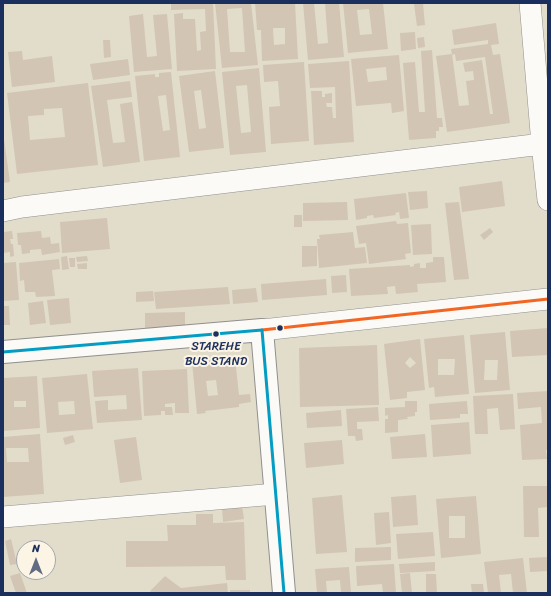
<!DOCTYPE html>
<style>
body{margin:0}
#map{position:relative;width:551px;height:596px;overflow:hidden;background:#e2ddcb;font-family:Sriracha,sans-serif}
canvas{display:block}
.frame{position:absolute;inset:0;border:4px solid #1b2f5e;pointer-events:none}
.north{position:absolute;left:16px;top:540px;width:40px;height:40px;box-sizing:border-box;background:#fcf5e5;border:1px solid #a2a6af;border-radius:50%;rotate:0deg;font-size:11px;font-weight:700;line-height:16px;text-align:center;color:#1b2f5e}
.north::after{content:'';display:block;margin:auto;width:14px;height:18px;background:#616c84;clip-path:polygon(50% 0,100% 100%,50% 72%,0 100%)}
</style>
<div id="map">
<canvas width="551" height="596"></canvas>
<div class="frame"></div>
<div class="north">N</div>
</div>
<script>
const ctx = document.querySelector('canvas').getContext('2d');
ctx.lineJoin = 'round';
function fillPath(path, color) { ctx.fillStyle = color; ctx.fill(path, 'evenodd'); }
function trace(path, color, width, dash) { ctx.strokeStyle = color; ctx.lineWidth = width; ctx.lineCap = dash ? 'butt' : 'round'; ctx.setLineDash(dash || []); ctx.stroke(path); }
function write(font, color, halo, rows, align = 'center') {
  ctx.font = font + ' Sriracha,sans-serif'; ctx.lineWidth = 4; ctx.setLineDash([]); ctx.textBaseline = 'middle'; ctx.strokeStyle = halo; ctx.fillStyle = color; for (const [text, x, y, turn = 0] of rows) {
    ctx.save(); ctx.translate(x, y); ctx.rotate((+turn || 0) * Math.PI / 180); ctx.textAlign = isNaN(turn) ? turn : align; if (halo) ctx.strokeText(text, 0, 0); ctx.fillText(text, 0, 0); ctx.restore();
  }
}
const building = new Path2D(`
 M171 3H213L216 69 177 71 174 14 183 13V19H195L197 51 201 50 200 32 206 31 205 9 171 10Z
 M215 3H251L258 65 222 68ZM242 8 245 52H230L227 9Z
 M255 3H295L298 59 262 61 261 30H257ZM273 28H285V44L274 45Z
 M303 3H314L318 44 328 43 325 3H339L344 57 308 60Z
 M343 3H383L388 49 348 53ZM369 9 372 34 360 35 357 10Z
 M423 3 425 25 417 26 414 4Z
 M143 14 147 57 157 56 153 15 167 14 172 69 134 72 129 16Z
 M496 23 499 44 491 45 493 55 500 54 510 123 447 132 436 56 452 54 459 106 469 105 466 81 474 80 473 71 465 72 463 63 482 60 490 114H493L485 57 456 61 455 54 452 55 451 49 488 44V40L454 45 452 30Z
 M415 32 416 49 401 51 400 33Z
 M424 37 425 47 418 48 417 38Z
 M103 40H110L111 57 104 58Z
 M432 50 437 118H442L443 127H439V131H436V138L409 140 403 63 415 62 419 112H425L421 51Z
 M22 51 23 60 52 56 55 82 12 87 8 52Z
 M399 55 404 111 392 113 391 103 356 106 351 59ZM386 67 387 80 368 82 366 69Z
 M128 59 130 75 93 80 90 64Z
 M349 61 354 142 314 145 311 91H322V97H325V94L332 93V103H326L327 107H332L333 118H336L335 87 310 88 308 64Z
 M304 62 309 141 271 144 269 107 280 106 278 81 264 82 263 65Z
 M259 68 266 152 230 155 222 72ZM247 85 251 132 241 133 236 86Z
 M215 71 224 148 189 152 179 76ZM201 90 206 128 199 129 194 91Z
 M171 72 180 157 144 161 135 76 155 74V77H159V73ZM166 95 170 130 163 131 158 96Z
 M130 81 132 97 107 100 113 143 125 142 120 104 132 102 140 162 103 167 91 86Z
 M88 83 98 165 17 174 7 93ZM62 108 65 137 30 140 28 116 44 115V109Z
 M3 132 10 182 3 183Z
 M502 181 505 206 462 212 459 187Z
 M427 191 428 208 410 210 408 192Z
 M406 193 409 218 400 219 399 212 395 213 396 215 374 218 373 215 367 216V218L356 220 354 199Z
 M347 202 348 220 303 221V203Z
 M459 202 469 279 454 280 445 203Z
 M294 215H302V227H294Z
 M107 218 110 249 62 253 60 222Z
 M396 221 397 224 408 223 411 253 405 254 406 259 369 264 366 243 359 244 356 226Z
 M431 224 432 254 413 255 411 225Z
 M490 228 493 232 484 240 480 235Z
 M12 231 13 239H10L11 244H13L14 256 10 257V252L3 253V232Z
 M41 231 42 238 50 237 51 244 59 243 60 252 42 255 41 249 30 250V253L22 254 21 245H18L17 233Z
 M353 232 355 248 365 247 367 263 319 268 317 239H320L319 235Z
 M302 246H317V266L302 267Z
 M67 256 69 269 62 270 61 257Z
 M87 256 88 261 77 262 76 257Z
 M433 257H444L446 282 417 284 418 292 396 294 395 286 387 287 388 294 351 296 349 269 410 265V267L414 266V264L420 263V268H426V263L433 262Z
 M69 258H75V267H70Z
 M59 259 60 269 52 270 55 296 36 297 35 292H25L24 280 20 281 19 263Z
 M16 262 19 300 3 301V263Z
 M87 263V269H78L77 264Z
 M346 275 347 292 332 293 331 276Z
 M326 279 327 295 262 300 261 284Z
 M228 287 230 304 156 309 154 292Z
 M256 288 258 302 233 304 232 290Z
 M153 291 154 301 136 302V292Z
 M69 298 71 323 50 325 47 300Z
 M43 301 46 323 30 325 28 303Z
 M3 306H9L10 325H3Z
 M185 312V327L145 328V313Z
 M548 328V355L512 357 510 331Z
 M505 332 510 390 475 393 470 335ZM485 360H498L497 380H484Z
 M464 335 469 394 435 397 434 387 429 388 424 339ZM438 359H455L454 375H438Z
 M420 339 425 390 407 392V398L390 400 384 344ZM410 357 416 363 410 368 405 363Z
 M377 345 379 405 300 407 299 348Z
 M235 358 239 395 250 394 251 402 239 404V407L205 411 206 413 197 414 192 362ZM216 380 218 395 208 396 206 381Z
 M138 368 142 420 97 423 95 401 108 400V410L127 409 126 395 94 397 92 371Z
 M187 369 189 413H175V403L165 404V407H172L173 415H165V411H161V415L144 416 142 371Z
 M87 374 93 429 47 433 42 378ZM74 401 75 414 59 415 58 402Z
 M37 376 40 428 3 431V378ZM14 401H26V407H14Z
 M548 391V450H546L547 459 522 460 520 425 542 423 541 407 518 409 517 393Z
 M513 394 515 429 500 430 498 408 487 409 488 434H475L473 396Z
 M405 401H417V412H415V416L407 417 408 419 398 420V432L385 433V419H388V415L385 416V408L405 407Z
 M467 401 468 414H460V418L430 420 429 404Z
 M378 407 379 421 357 422V429H362L363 440 356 441 355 436H348L346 409Z
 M341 410 342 426 307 428 306 413Z
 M469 422 471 454 433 457 431 425Z
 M40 434 44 494 3 497V437ZM6 448H28L29 462H7Z
 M425 434 427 457 392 459 390 437Z
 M73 435 75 442 65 445 63 438Z
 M136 437 142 480 120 483 114 440Z
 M342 440 344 464 306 468 304 443Z
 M523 486H548V507L538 508 539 537H524Z
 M342 495 347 552 316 554 312 498Z
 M416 495 418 525 393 527 391 497Z
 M476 496 481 554 441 558 436 499ZM449 516H465V538H449Z
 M242 506 244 519 223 522 222 509Z
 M389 512 391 543 376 545 374 513Z
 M196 514H213V523L244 522 246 580H226L225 566 126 567V541H168L167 525H196Z
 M433 532 435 556 398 559 396 534Z
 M11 539 17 564 10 565 5 541Z
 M391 547V560L355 562V548Z
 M548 557V571L530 572 529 558Z
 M523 558 527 593H513L511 574 499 575 501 593H488L484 562Z
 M435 562V571L400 573 399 564Z
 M394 564 396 593H383L382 584 357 586 356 566Z
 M349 567 351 593H341L340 580 326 581 327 593H317L315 569Z
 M20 573 27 593H16L10 576Z
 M410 573 412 593H402L400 574Z
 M426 574H436L437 593H426Z
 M165 576 181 588 227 583 228 593H152L150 591Z
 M471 584H483L484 593H472Z
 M230 590H250V593H230Z`);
const minor = new Path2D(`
 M530 3 542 144 548 200
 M3 211 22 207 542 144
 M262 330 548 299
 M3 517 276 494`);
const tertiary = new Path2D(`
 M3 352 262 330 284 593`);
const bus1 = new Path2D(`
 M262 330 548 299`);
const bus2 = new Path2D(`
 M3 352 262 330 284 593`);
const markers = [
 [280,328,3.5,"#1b2f5e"],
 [216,334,3.5,"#1b2f5e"]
];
const busNames = [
 ["STAREHE",216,347],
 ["BUS STAND",216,362]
];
fillPath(building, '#d2c5b4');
trace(minor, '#8f8f8e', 22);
trace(tertiary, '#8f8f8e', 24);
trace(minor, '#fbfaf7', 21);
trace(tertiary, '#fbfaf7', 22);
trace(bus1, '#f26522', 3);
trace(bus2, '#039dc3', 3);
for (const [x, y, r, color] of markers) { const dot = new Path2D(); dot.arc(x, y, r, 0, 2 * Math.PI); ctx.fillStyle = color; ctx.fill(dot); trace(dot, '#fcf5e5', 1.5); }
write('12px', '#1b2f5e', '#fcf5e5', busNames);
</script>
